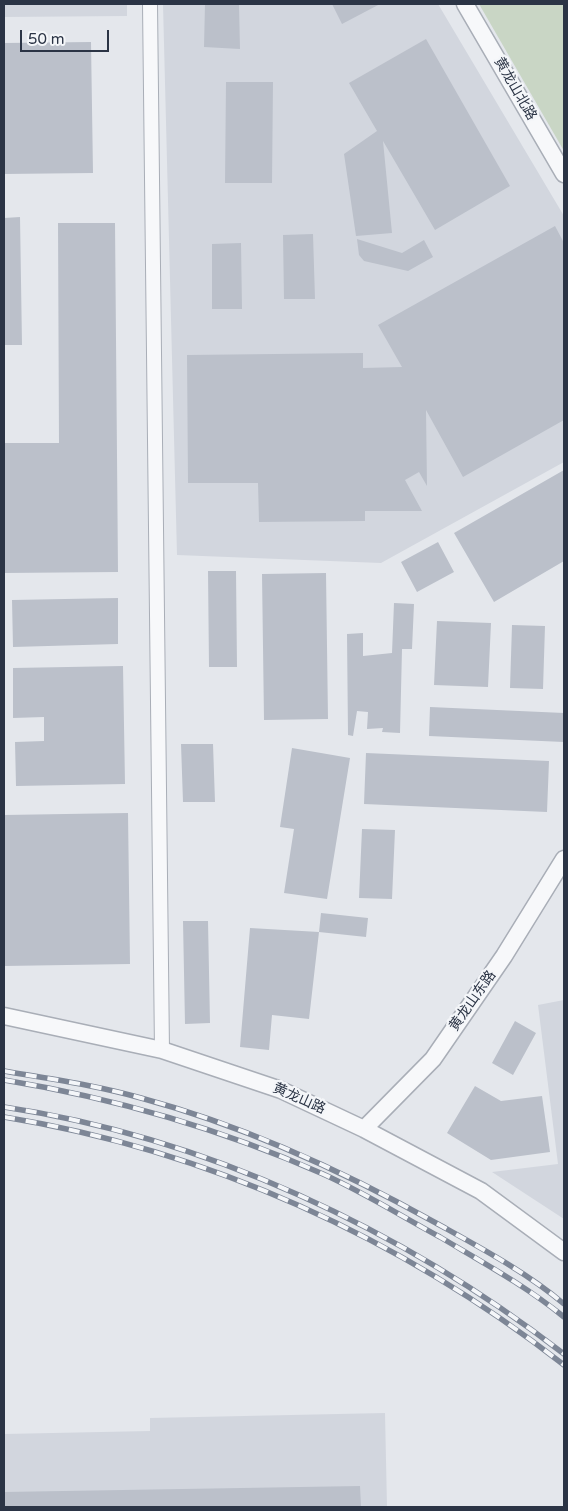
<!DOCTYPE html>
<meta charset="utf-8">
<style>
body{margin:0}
#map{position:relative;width:568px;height:1511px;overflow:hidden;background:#e4e7ec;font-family:"Varela Round",sans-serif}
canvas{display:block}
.frame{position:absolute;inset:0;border:5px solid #2b3445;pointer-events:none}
.scale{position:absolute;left:20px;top:30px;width:89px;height:22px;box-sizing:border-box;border:2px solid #2b3445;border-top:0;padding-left:6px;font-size:15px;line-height:18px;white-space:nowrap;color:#2b3445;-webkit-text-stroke:4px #f4f6f9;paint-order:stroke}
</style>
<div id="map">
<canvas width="568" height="1511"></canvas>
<div class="frame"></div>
<div class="scale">50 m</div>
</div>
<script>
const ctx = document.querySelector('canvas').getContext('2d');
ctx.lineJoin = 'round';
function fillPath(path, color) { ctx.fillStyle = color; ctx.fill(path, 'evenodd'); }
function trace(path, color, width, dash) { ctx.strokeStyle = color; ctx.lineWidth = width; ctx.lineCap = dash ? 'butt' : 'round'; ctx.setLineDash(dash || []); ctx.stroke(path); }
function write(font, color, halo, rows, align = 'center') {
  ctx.font = font + ' "Varela Round","Noto Sans SC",sans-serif'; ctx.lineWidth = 4.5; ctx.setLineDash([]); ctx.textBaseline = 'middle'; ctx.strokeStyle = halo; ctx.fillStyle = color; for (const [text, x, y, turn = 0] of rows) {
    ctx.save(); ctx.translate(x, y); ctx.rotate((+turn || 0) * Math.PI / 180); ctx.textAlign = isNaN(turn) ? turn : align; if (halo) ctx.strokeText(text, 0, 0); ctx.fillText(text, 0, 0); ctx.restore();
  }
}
const built = new Path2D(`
 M4 4H127V16L4 17Z
 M163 4H438L564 216V462L381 563 177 555Z
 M564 1000V1219L492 1172 558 1164 538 1005Z
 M385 1413 387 1507H4V1434L150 1431V1418Z`);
const green = new Path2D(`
 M479 4H564V151Z`);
const building = new Path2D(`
 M205 4H239L240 49 204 47Z
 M332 4H380L342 24Z
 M426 39 510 186 435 230 383 141 392 233 356 236 344 154 377 131 349 83Z
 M91 42 93 173 4 174V43Z
 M226 82H273L272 183H225Z
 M20 217 22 345H4V218Z
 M58 223H115L118 572 4 573V443H59Z
 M555 226 564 243V420L463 477 426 410 427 486 419 472 405 480 422 511H365V521L259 522 258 483H188L187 355 363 353V368L402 367 378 325Z
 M313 234 315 299H284L283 235Z
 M357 239 402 253 424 240 433 257 408 271 364 261 359 255Z
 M241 243 242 309H212V244Z
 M564 470V561L494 602 454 533Z
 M438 542 454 572 417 592 401 562Z
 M208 571H236L237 667H209Z
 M326 573 328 719 264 720 262 574Z
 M118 598V644L13 647 12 600Z
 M394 603 414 604 412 649H402L400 733 382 732 383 728 367 729 368 712 357 711 353 736 348 735 347 634 363 633V656L392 653Z
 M437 621 491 623 488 687 434 685Z
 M512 625 545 626 543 689 510 688Z
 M123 666 125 784 16 786 15 742 44 741V717L13 718V668Z
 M430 707 564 713V742L429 736Z
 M181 744H213L215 802H183Z
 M292 748 350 758 327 899 284 893 294 829 280 827Z
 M366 753 549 761 547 812 364 804Z
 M128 813 130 964 4 966V815Z
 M362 829 395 830 392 899 359 898Z
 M321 913 368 918 366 937 319 932Z
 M183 921H208L210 1023 185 1024Z
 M250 928 319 932 309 1019 272 1015 269 1050 240 1047Z
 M515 1021 536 1033 513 1075 492 1063Z
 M475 1086 501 1101 542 1096 550 1152 491 1160 447 1133Z
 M360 1486 361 1507H4V1492Z`);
const minor = new Path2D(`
 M150 4 162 1050`);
const tertiary = new Path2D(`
 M465 4 564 174
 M4 1016 162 1050 281 1090 364 1129 481 1191 564 1252
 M364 1129 433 1059 504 956 564 859`);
const rail = new Path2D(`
 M4 1071C50 1079 96 1085 141 1098 245 1126 343 1171 436 1223 479 1247 526 1272 564 1304
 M4 1080C114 1098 221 1129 323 1174 363 1192 401 1216 440 1237 482 1262 526 1286 564 1317
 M4 1107C206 1137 403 1230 564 1354
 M4 1117C208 1150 401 1238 564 1365`);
const streetNames = [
 ["黄龙山北路",515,89,60],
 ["黄龙山东路",473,1001,-55],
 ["黄龙山路",299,1099,24]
];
fillPath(built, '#d2d6de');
fillPath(green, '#c9d6c5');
fillPath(building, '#bbc0ca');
trace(minor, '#a9aeb7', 16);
trace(tertiary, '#a9aeb7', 19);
trace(minor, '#f7f8fa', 14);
trace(tertiary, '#f7f8fa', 16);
trace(rail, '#7d8696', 5.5);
trace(rail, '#f4f6f9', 4, [11]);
write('14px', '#2b3445', '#f4f6f9', streetNames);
</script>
